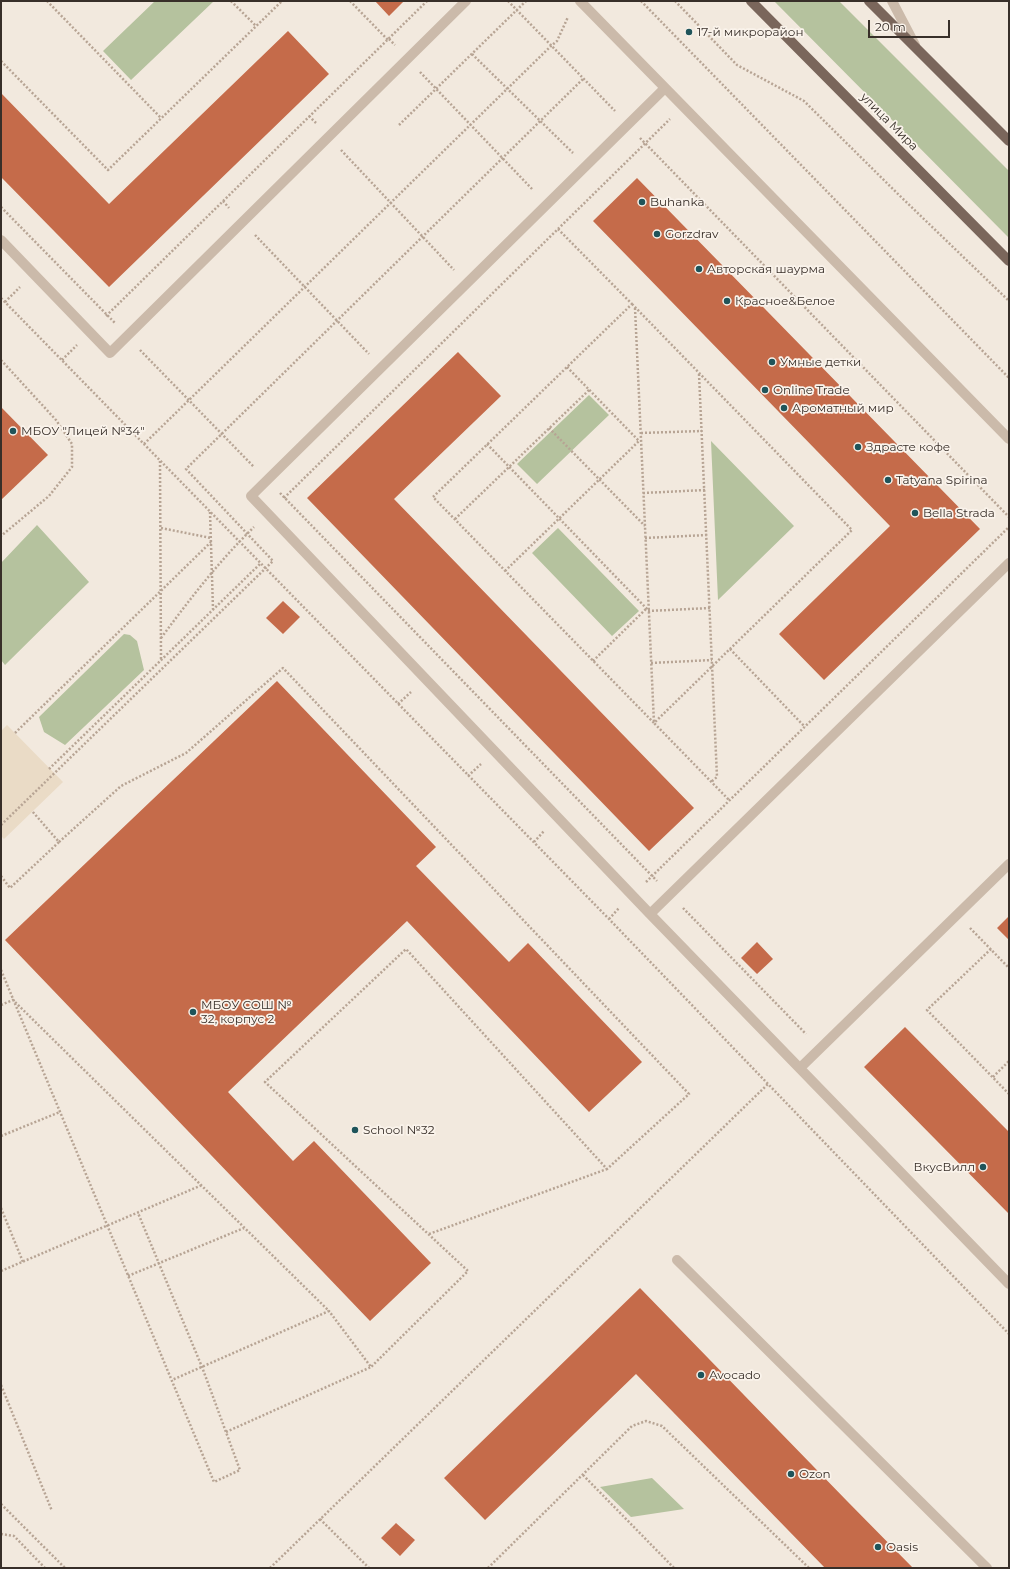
<!DOCTYPE html>
<meta charset="utf-8">
<style>
body{margin:0}
#map{position:relative;width:1010px;height:1569px;overflow:hidden;background:#f2e9de;font-family:Montserrat,sans-serif}
canvas{display:block}
.frame{position:absolute;inset:0;border:2px solid #382f29;pointer-events:none}
.scale{position:absolute;left:868px;top:20px;width:82px;height:18px;box-sizing:border-box;border:2px solid #382f29;border-top:0;padding-left:5px;font-size:12px;line-height:14px;white-space:nowrap;color:#382f29;-webkit-text-stroke:3px #faf3eb;paint-order:stroke}
</style>
<div id="map">
<canvas width="1010" height="1569"></canvas>
<div class="frame"></div>
<div class="scale">20 m</div>
</div>
<script>
const ctx = document.querySelector('canvas').getContext('2d');
ctx.lineJoin = 'round';
function fillPath(path, color) { ctx.fillStyle = color; ctx.fill(path, 'evenodd'); }
function trace(path, color, width, dash) { ctx.strokeStyle = color; ctx.lineWidth = width; ctx.lineCap = dash ? 'butt' : 'round'; ctx.setLineDash(dash || []); ctx.stroke(path); }
function write(font, color, halo, rows, align = 'center') {
  ctx.font = font + ' Montserrat,sans-serif'; ctx.lineWidth = 3.5; ctx.setLineDash([]); ctx.textBaseline = 'middle'; ctx.strokeStyle = halo; ctx.fillStyle = color; for (const [text, x, y, turn = 0] of rows) {
    ctx.save(); ctx.translate(x, y); ctx.rotate((+turn || 0) * Math.PI / 180); ctx.textAlign = isNaN(turn) ? turn : align; if (halo) ctx.strokeText(text, 0, 0); ctx.fillText(text, 0, 0); ctx.restore();
  }
}
const green = new Path2D(`
 M155 1H214L131 80 103 51Z
 M774 1H839L1009 171V238Z
 M589 395 609 415 537 484 517 464Z
 M711 441 794 526 718 600Z
 M37 525 89 582 5 665 1 660V563Z
 M558 528 639 611 612 636 532 553Z
 M124 634 130 635 137 641 144 670 65 745 44 732 39 717Z
 M652 1478 684 1509 631 1517 600 1487Z`);
const plaza = new Path2D(`
 M7 725 63 782 4 839 1 836V731Z`);
const building = new Path2D(`
 M375 1H404L389 16Z
 M288 31 329 74 109 287 1 177V93L109 204Z
 M637 178 980 529 824 680 779 634 890 526 593 221Z
 M458 352 501 396 394 499 694 808 649 851 307 498Z
 M1 407 48 455 1 500Z
 M283 601 300 617 283 634 266 618Z
 M277 681 436 847 416 866 509 962 528 943 642 1062 589 1112 407 921 228 1092 293 1161 314 1141 431 1263 370 1321 5 940Z
 M1009 916V940L997 928Z
 M757 942 773 959 757 974 741 958Z
 M905 1027 1009 1132V1214L864 1067Z
 M640 1288 847 1501 913 1568H825L636 1374 485 1520 444 1478Z
 M396 1523 415 1540 400 1556 381 1538Z`);
const path = new Path2D(`
 M47 1 161 118
 M231 1 256 26
 M350 1 388 40
 M508 1 615 111
 M641 1 1009 378
 M675 1 737 65 804 101 899 195 1009 301
 M389 39 395 45
 M472 54 573 153
 M1 61 108 170 282 1
 M420 72 533 190
 M309 116 316 123
 M399 125 526 1
 M640 138 1009 517
 M341 150 454 270
 M223 201 229 208
 M1 207 115 323
 M558 229 632 304
 M255 235 369 354
 M1 298 609 919 1009 1334
 M5 302 20 287
 M632 304 852 530 654 723 433 497Z
 M635 308 654 723 729 800
 M106 316 427 1
 M140 350 254 467
 M1 360 56 420 72 444V467L49 496 1 536
 M62 360 77 345
 M567 367 639 441
 M699 374 717 777 711 782
 M549 428 645 526
 M641 433 702 431
 M144 444 551 46 557 41 568 17
 M487 444 648 610
 M160 461 161 660
 M280 493 657 881
 M643 493 705 490
 M284 498 670 119
 M210 512 213 609
 M455 519 589 390
 M161 528 211 538
 M645 538 707 535
 M505 571 639 441
 M648 611 710 608
 M161 638C190 599 219 561 254 527
 M730 649 805 727
 M593 661 647 608
 M651 663 712 660
 M398 704 411 692
 M15 733 211 542
 M49 769 261 563
 M468 776 481 764
 M1 825 273 561 186 469 583 79
 M59 842 121 786 186 753 283 668 689 1094 607 1169 406 949 265 1082 468 1271 371 1367
 M534 842 544 831
 M1 876 10 888 59 842 32 811
 M646 882 1009 527
 M683 908 806 1034
 M609 919 619 908
 M970 928 1009 968
 M991 949 927 1010 1009 1094
 M1 970 214 1482 240 1470 202 1367 138 1213
 M1 1005 13 1000 329 1311 172 1380
 M993 1077 1009 1061
 M1 1136 60 1112
 M1 1208 23 1262
 M429 1234 607 1169
 M1 1271 202 1185
 M128 1276 244 1228
 M1 1385 52 1511
 M226 1432 371 1367 329 1311
 M583 1475 674 1568
 M1 1504 65 1568
 M320 1519 369 1568
 M1 1534 14 1536 45 1568
 M270 1568 768 1084
 M488 1568 632 1426 646 1421 662 1426 809 1568`);
const minor = new Path2D(`
 M580 1 1009 439
 M892 1 915 45
 M665 88 251 496 650 914 1009 563
 M1 240 110 353 466 1
 M650 914 1009 1284
 M800 1068 1009 864
 M677 1260 987 1568`);
const major = new Path2D(`
 M751 1 1009 261
 M869 1 1009 141`);
const markers = [
 [689,32,4,"#1f545a"],
 [642,202,4,"#1f545a"],
 [657,234,4,"#1f545a"],
 [699,269,4,"#1f545a"],
 [727,301,4,"#1f545a"],
 [772,362,4,"#1f545a"],
 [765,390,4,"#1f545a"],
 [784,408,4,"#1f545a"],
 [13,431,4,"#1f545a"],
 [858,447,4,"#1f545a"],
 [888,480,4,"#1f545a"],
 [915,513,4,"#1f545a"],
 [193,1012,4,"#1f545a"],
 [355,1130,4,"#1f545a"],
 [983,1167,4,"#1f545a"],
 [701,1375,4,"#1f545a"],
 [791,1474,4,"#1f545a"],
 [878,1547,4,"#1f545a"]
];
const poiNames = [
 ["17-й микрорайон",697,32],
 ["Buhanka",650,202],
 ["Gorzdrav",665,234],
 ["Авторская шаурма",707,269],
 ["Красное&Белое",735,301],
 ["Умные детки",780,362],
 ["Online Trade",773,390],
 ["Ароматный мир",792,408],
 ["МБОУ \"Лицей №34\"",21,431],
 ["Здрасте кофе",866,447],
 ["Tatyana Spirina",896,480],
 ["Bella Strada",923,513],
 ["МБОУ СОШ №",201,1005],
 ["32, корпус 2",201,1019],
 ["School №32",363,1130],
 ["ВкусВилл",975,1167,"right"],
 ["Avocado",709,1375],
 ["Ozon",799,1474],
 ["Oasis",886,1547]
];
const streetNames = [
 ["улица Мира",889,122,45]
];
fillPath(green, '#b5c29e');
fillPath(plaza, '#eadbc6');
fillPath(building, '#c56b4a');
trace(path, '#b7a494', 2.5, [2, 2]);
trace(minor, '#cbbaaa', 10);
trace(major, '#7a665b', 10);
for (const [x, y, r, color] of markers) { const dot = new Path2D(); dot.arc(x, y, r, 0, 2 * Math.PI); ctx.fillStyle = color; ctx.fill(dot); trace(dot, '#faf3eb', 1.5); }
write('12px', '#382f29', '#faf3eb', poiNames, 'left');
write('12px', '#382f29', '#faf3eb', streetNames);
</script>
